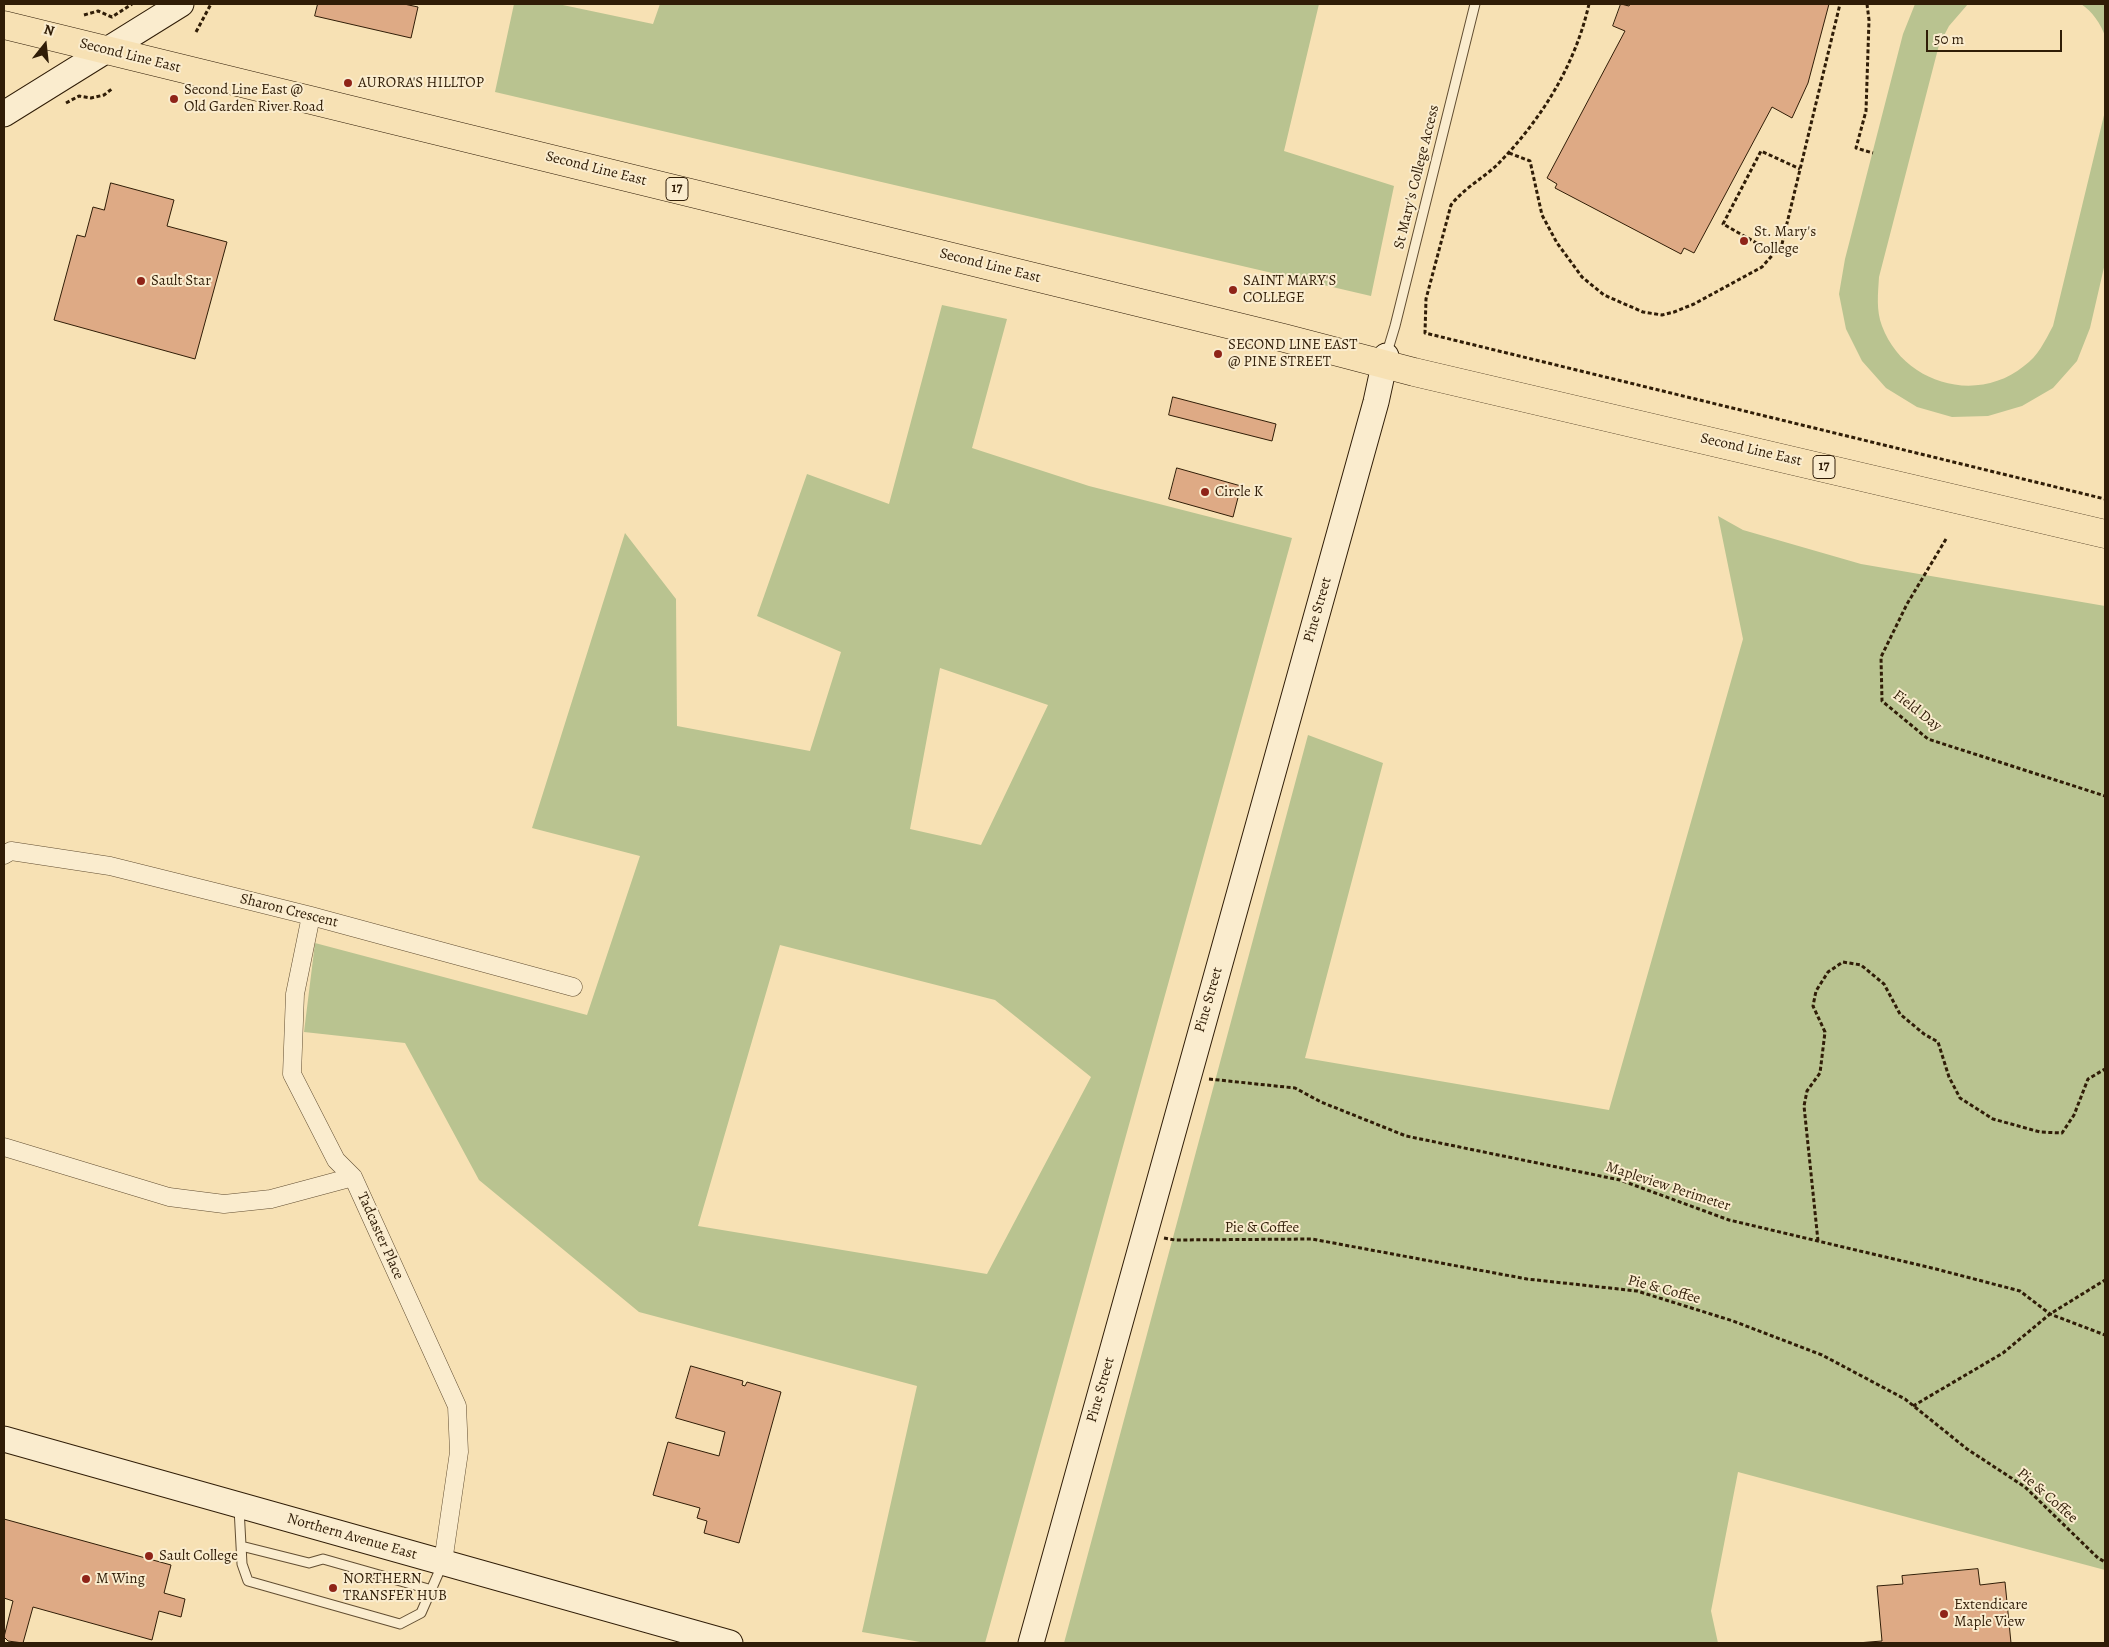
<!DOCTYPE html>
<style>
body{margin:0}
#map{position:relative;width:2109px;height:1647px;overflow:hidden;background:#f7e1b4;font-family:Alegreya,serif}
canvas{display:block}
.frame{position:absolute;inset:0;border:5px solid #301d07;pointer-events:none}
.north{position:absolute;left:20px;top:20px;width:50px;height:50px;-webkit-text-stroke:4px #faecce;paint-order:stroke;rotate:16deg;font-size:14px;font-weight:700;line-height:20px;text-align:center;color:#301d07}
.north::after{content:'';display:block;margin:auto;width:18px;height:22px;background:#301d07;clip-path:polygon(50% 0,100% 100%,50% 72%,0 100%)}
.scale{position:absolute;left:1926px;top:30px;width:136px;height:22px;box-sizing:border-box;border:2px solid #301d07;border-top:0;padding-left:6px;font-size:15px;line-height:18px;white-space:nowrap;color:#301d07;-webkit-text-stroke:4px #faecce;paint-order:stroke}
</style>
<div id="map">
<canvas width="2109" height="1647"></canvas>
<div class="frame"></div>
<div class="north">N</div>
<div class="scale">50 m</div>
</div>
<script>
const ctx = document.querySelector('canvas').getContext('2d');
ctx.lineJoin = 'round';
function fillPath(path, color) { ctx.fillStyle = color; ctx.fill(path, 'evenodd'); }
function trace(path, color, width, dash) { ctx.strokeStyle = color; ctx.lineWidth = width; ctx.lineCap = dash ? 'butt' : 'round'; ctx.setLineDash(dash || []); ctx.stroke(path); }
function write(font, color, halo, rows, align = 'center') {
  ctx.font = font + ' Alegreya,serif'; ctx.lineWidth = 4; ctx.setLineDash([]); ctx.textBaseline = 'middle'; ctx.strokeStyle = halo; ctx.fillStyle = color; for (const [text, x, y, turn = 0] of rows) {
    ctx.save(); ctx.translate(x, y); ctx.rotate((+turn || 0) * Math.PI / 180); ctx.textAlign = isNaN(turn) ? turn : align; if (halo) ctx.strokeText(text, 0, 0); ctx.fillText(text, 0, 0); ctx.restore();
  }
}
const green = new Path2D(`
 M514 4H558L653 24 660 4H1319L1284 151 1394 186 1371 296 495 92Z
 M1915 4H1968L1949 26 1939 45 1879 277C1878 294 1876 310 1882 326 1903 383 1976 405 2024 366 2038 356 2045 341 2053 326L2105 111V263L2090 328 2077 361 2053 388 2022 406 1988 416 1952 417 1917 407 1886 388 1862 361 1846 329 1839 294 1845 259 1903 34Z
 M2081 4H2105V36C2101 24 2092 11 2081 4Z
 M942 305 1007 319 972 448 1089 486 1292 538 985 1643H926L862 1632 917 1386 639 1312 479 1180 405 1043 304 1032 315 943 587 1015 640 856 532 828 625 533 676 599 677 726 810 751 841 652 757 616 807 474 889 504ZM940 668 1048 705 981 845 910 829ZM780 945 995 1000 1091 1077 987 1274 698 1226Z
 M1718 516 1743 530 1861 564 2105 606V1570L1738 1472 1711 1611 1718 1643H1064L1308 735 1383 763 1305 1058 1609 1110 1743 639Z`);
const building = new Path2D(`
 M318 4H404L418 7 411 38 315 16Z
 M1621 4 1629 6 1630 4H1829L1808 83 1792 118 1772 107 1694 253 1684 248 1681 254 1555 188 1557 184 1547 178 1625 31 1613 26Z
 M111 183 174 200 167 226 227 242 195 359 54 320 77 235 85 237 93 207 104 210Z
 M1173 397 1276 424 1272 441 1169 415Z
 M1177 468 1241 486 1233 517 1169 499Z
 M691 1366 743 1381 742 1385 745 1386 747 1382 781 1392 739 1543 704 1533 707 1521 697 1518 700 1508 653 1495 668 1442 719 1456 725 1432 676 1418Z
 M4 1519 171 1565 164 1593 185 1599 181 1617 159 1611 152 1640 33 1607 23 1643 8 1641 4 1637 13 1601 4 1598Z
 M1978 1569 1980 1585 2005 1582 2011 1643H1857L1882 1641 1877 1586 1903 1584 1902 1576Z`);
const path = new Path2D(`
 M1589 4C1575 66 1541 120 1497 165 1482 179 1463 189 1451 205L1426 299 1425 333 2105 499
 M1867 4 1869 20 1866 111 1856 148 1873 153
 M84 15 98 11 112 17 132 4
 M196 32 211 4
 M66 103 79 96 91 98 104 95 113 88
 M1509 153 1530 161 1542 215 1557 243 1582 277 1604 295 1643 312 1662 315 1674 312 1694 304 1762 267 1782 244 1840 4
 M1774 253 1723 224 1761 151 1800 169
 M1946 539 1907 604 1881 657 1882 701 1928 739 2105 796
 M1209 1079 1295 1088 1321 1102 1406 1136 1620 1180 1729 1220 1936 1269 2020 1291 2050 1314 2105 1335
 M1164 1238 1175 1240 1312 1239 1527 1279 1637 1291 1733 1321 1822 1355 1905 1399 1967 1449 2025 1487 2098 1558 2105 1562
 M1818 1241 1804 1106 1807 1091 1820 1073 1825 1032 1813 1006 1816 991 1828 972 1843 962 1861 965 1884 984 1900 1014 1924 1034 1938 1042 1949 1077 1960 1098 1993 1119 2040 1132 2062 1133 2074 1115 2088 1079 2105 1069
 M1913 1406 2003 1353 2050 1314 2105 1280`);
const lane = new Path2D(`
 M1386 356 1395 326 1475 4
 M239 1508 242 1564 248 1581 400 1624 421 1613 442 1565
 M241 1546 309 1563 323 1559 432 1590`);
const street = new Path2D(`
 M4 855 11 851 110 866 311 916 573 987
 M311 916 295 994 292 1074 336 1160 353 1177 457 1406 459 1452 443 1562
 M4 1147 169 1197 224 1204 271 1199 353 1177`);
const secondary = new Path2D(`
 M4 114 181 4
 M4 1439 730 1643
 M1031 1643 1376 402 1386 356`);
const highway = new Path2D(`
 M4 25 1284 338 1414 372 2105 534`);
const markers = [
 [348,83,5,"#8f2418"],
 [174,99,5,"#8f2418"],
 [1744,241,5,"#8f2418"],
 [141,281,5,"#8f2418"],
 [1233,290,5,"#8f2418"],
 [1218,354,5,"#8f2418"],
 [1205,492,5,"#8f2418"],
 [149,1556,5,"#8f2418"],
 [86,1579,5,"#8f2418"],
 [333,1588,5,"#8f2418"],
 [1944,1614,5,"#8f2418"]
];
const shields = [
 [677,189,22],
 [1824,467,22]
];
const shieldNames = [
 ["17",677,189],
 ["17",1824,467]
];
const streetNames = [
 ["Second Line East",130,56,14],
 ["Second Line East",596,169,14],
 ["St Mary's College Access",1417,177,-76],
 ["Second Line East",990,266,14],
 ["Second Line East",1751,450,13],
 ["Pine Street",1318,610,-74],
 ["Field Day",1917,711,38],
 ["Sharon Crescent",289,911,14],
 ["Pine Street",1209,1000,-74],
 ["Mapleview Perimeter",1668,1187,18],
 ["Pie & Coffee",1262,1228],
 ["Tadcaster Place",380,1236,66],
 ["Pie & Coffee",1664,1290,15],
 ["Pine Street",1101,1390,-74],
 ["Pie & Coffee",2047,1496,41],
 ["Northern Avenue East",352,1537,16]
];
const poiNames = [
 ["AURORA'S HILLTOP",358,83],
 ["Second Line East @",184,90],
 ["Old Garden River Road",184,107],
 ["St. Mary's",1754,232],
 ["College",1754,249],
 ["Sault Star",151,281],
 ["SAINT MARY'S",1243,281],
 ["COLLEGE",1243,298],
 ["SECOND LINE EAST",1228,345],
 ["@ PINE STREET",1228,362],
 ["Circle K",1215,492],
 ["Sault College",159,1556],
 ["M Wing",96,1579],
 ["NORTHERN",343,1579],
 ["TRANSFER HUB",343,1596],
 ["Extendicare",1954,1605],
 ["Maple View",1954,1622]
];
fillPath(green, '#b9c390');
fillPath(building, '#deaa85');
trace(building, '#301d07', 1);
trace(lane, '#624e32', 11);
trace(street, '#624e32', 19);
trace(secondary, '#301d07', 27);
trace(highway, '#301d07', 29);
trace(path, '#301d07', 3, [4, 2.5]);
trace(lane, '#faecce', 9);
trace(street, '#faecce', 18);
trace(secondary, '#faecce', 25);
trace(highway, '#f7e1b4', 28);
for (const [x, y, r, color] of markers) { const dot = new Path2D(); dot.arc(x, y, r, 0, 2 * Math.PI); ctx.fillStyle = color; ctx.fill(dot); trace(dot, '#faecce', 2); }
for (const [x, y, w] of shields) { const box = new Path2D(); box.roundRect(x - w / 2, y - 11.5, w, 23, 4); ctx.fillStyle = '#faecce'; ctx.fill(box); trace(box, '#301d07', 1); }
write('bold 14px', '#301d07', null, shieldNames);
write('15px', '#301d07', '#faecce', streetNames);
write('15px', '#301d07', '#faecce', poiNames, 'left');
</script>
